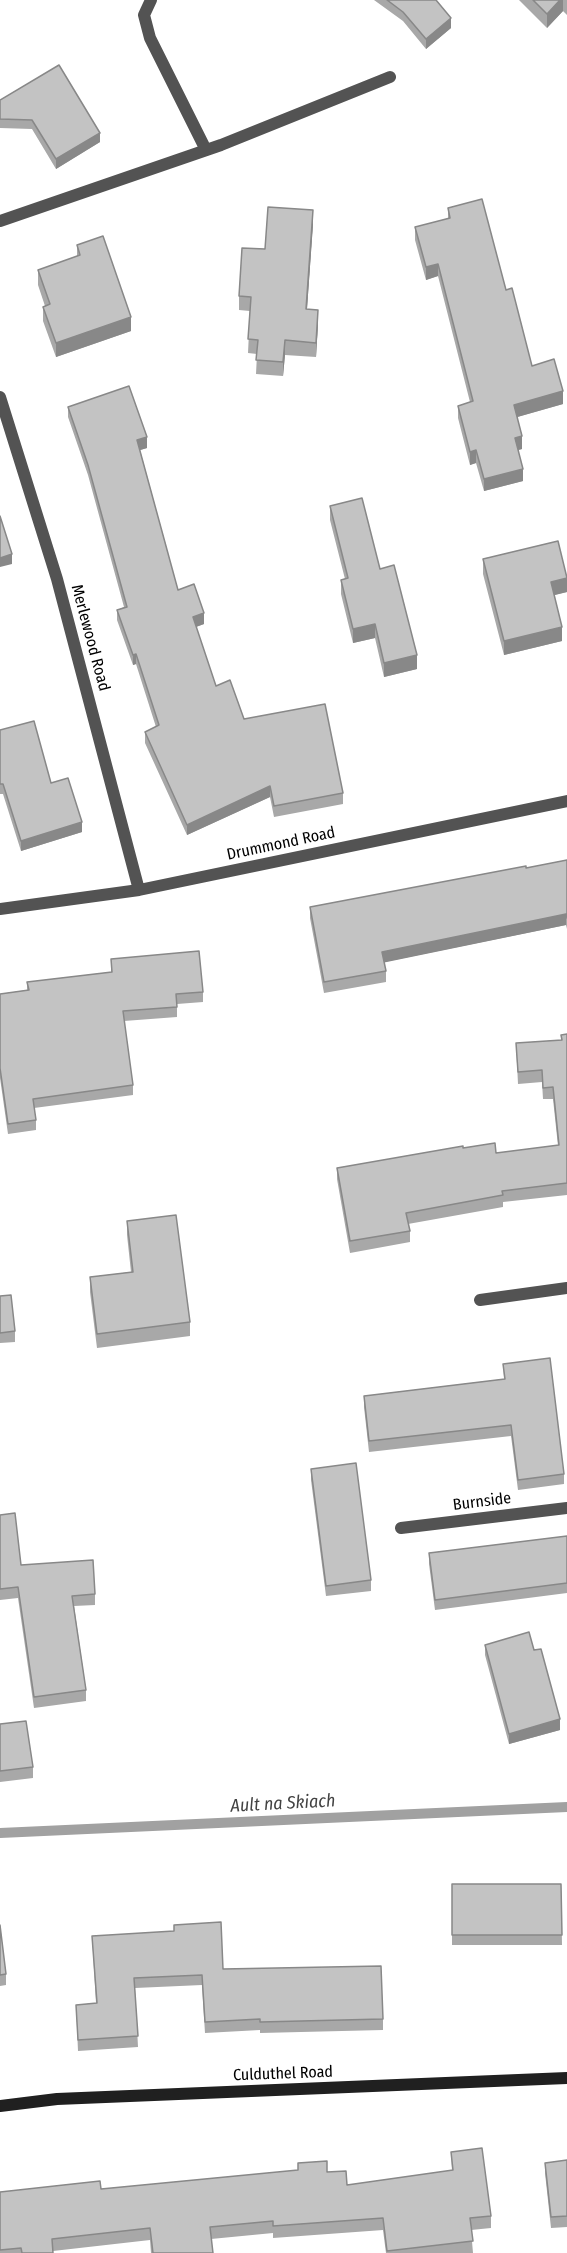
<!DOCTYPE html>
<style>
body{margin:0}
canvas{display:block;background:#fff}
</style>
<canvas width="567" height="2253"></canvas>
<script>
const ctx = document.querySelector('canvas').getContext('2d');
ctx.lineJoin = 'round';
function trace(path, color, width, dash) { ctx.strokeStyle = color; ctx.lineWidth = width; ctx.lineCap = dash ? 'butt' : 'round'; ctx.setLineDash(dash || []); ctx.stroke(path); }
function fillPath(path, color) { ctx.fillStyle = color; ctx.fill(path, 'evenodd'); }
function write(font, color, halo, rows, align = 'center') {
  ctx.font = font + ' "Fira Sans Condensed",sans-serif'; ctx.lineWidth = 5; ctx.setLineDash([]); ctx.textBaseline = 'middle'; ctx.strokeStyle = halo; ctx.fillStyle = color; for (const [text, x, y, turn = 0] of rows) {
    ctx.save(); ctx.translate(x, y); ctx.rotate((+turn || 0) * Math.PI / 180); ctx.textAlign = isNaN(turn) ? turn : align; if (halo) ctx.strokeText(text, 0, 0); ctx.fillText(text, 0, 0); ctx.restore();
  }
}
const stream = new Path2D(`
 M0 1833 567 1807`);
const service = new Path2D(`
 M151 0 144 15 150 38 206 150
 M0 221 221 145 390 77
 M480 1300 567 1288`);
const minor = new Path2D(`
 M0 397 57 579 139 890
 M0 909 139 890 567 801
 M401 1528 567 1508`);
const secondary = new Path2D(`
 M0 2106 57 2099 567 2078`);
const wall = new Path2D(`
 M374 0H436L451 28 426 49 403 21Z
 M519 0H567V15L563 11 547 28Z
 M0 100 100 142 56 169 32 129 0 128Z
 M448 208 506 290 532 366 563 404 517 417 522 449 518 450 523 481 484 491 476 463 470 465 458 418V406L470 402 438 276 426 280 415 240V227L448 219Z
 M313 224 307 309 318 324 316 357 285 355 283 376 256 374 257 354 248 353 250 311 239 310V296L265 249Z
 M77 245 131 331 56 357 43 321V307L45 306 38 285V270L77 257Z
 M68 407 147 448 140 450 178 590 204 624 196 627 216 686 244 719 343 793V804L274 817 270 797 187 835 145 743V732L156 727 136 664 133 665 117 620V610L124 607 88 475 68 417Z
 M330 506 380 569 417 669 384 677 375 638 353 643 341 594V580L345 579 330 520Z
 M483 559 567 592 554 595 562 641 504 655 483 574Z
 M0 730 51 783 82 832 21 851 3 794H0Z
 M567 860V929L566 925 384 962 386 971V982L324 993 310 918V907L526 868Z
 M111 959 203 992V1002L177 1004V1017L124 1021 133 1085V1095L34 1108 36 1120V1130L8 1134 0 1078V994L27 990V982L111 972Z
 M567 1034V1195L503 1202V1207L408 1224 410 1231V1242L350 1253 337 1179V1168L463 1148 496 1153 558 1146 553 1099H543L542 1082 518 1084 516 1043 561 1040Z
 M127 1221 190 1322V1336L97 1348 90 1292V1277L131 1272 127 1235Z
 M0 1296 15 1331V1342L0 1343Z
 M503 1364 564 1474V1484L518 1490 511 1436 369 1452 364 1407V1396L504 1379Z
 M311 1469 371 1580V1591L326 1596 311 1480Z
 M0 1515 21 1565 95 1594V1605L74 1606 86 1690V1701L34 1708 18 1598 0 1600Z
 M567 1536V1593L435 1610 429 1564V1553Z
 M485 1645 534 1650 560 1730 509 1744 485 1655Z
 M0 1724 33 1767V1778L0 1782Z
 M452 1884H561L562 1945H452Z
 M0 1925 6 1974V1985L0 1986Z
 M92 1936 223 1969 383 2019V2030L260 2033V2030L205 2033 202 1985 135 1988 138 2047 78 2051 76 2005 96 2003Z
 M451 2152 491 2216V2228L471 2230 473 2253H386L383 2230 273 2238V2233L211 2239 213 2253H151L150 2240 53 2251V2253H0V2192L101 2189 327 2172 347 2185 452 2171Z
 M567 2160V2227L551 2228 545 2173V2163Z`);
const shadedWall = new Path2D(`
 M560 0H563V11L547 28V14Z
 M451 18V28L426 49V39Z
 M100 133V142L56 169V159Z
 M313 210V224L306 323V309Z
 M438 264V276L426 280V267Z
 M318 310V324L316 357V343Z
 M131 317V331L56 357V343Z
 M285 340V355L283 376V362Z
 M563 391V404L514 418V405Z
 M522 436V449L515 451V438Z
 M147 437V448L137 451V440Z
 M476 450V463L470 465V452Z
 M523 469V481L484 491V479Z
 M12 554V564L0 567V558Z
 M567 578V592L551 596V582Z
 M204 613V624L193 628V617Z
 M375 624V638L353 643V629Z
 M562 627V641L504 655V641Z
 M136 654V664L133 665V655Z
 M417 655V669L384 677V663Z
 M270 786V797L187 835V825Z
 M82 822V832L21 851V841Z
 M566 914V925L382 963V952Z
 M560 1719V1730L509 1744V1734Z`);
const building = new Path2D(`
 M387 0H436L451 18 426 39 403 12Z
 M533 0H560L547 14Z
 M59 65 100 133 56 159 32 120 0 119V100Z
 M482 199 506 290 512 288 532 366 554 359 563 391 514 405 522 436 515 438 523 469 484 479 476 450 470 452 458 406 473 401 438 264 426 267 415 227 450 218 448 208Z
 M268 207 313 210 306 309 318 310 316 343 285 340 283 362 256 360 258 340 248 339 251 297 239 296 242 248 265 249Z
 M103 236 131 317 56 343 43 307 50 304 38 270 80 255 77 245Z
 M129 386 147 437 137 440 178 590 194 584 204 613 193 617 216 686 230 680 244 719 325 704 343 793 274 806 270 786 187 825 145 732 159 725 136 654 133 655 117 610 127 607 88 465 68 407Z
 M362 498 380 569 394 565 417 655 384 663 375 624 353 629 341 580 348 578 330 506Z
 M0 516 12 554 0 558Z
 M558 541 567 578 551 582 562 627 504 641 483 559Z
 M34 721 51 783 68 778 82 822 21 841 3 784H0V730Z
 M567 860V918L566 914 382 952 386 971 324 982 310 907 526 866V868Z
 M199 951 203 992 176 994 177 1007 123 1011 133 1085 33 1099 36 1120 8 1124 0 1068V994L29 990 27 982 112 972 111 959Z
 M567 1034V1183L502 1191 503 1195 406 1213 410 1231 350 1241 337 1168 463 1146V1148L495 1143 496 1153 559 1145 553 1087 543 1088 542 1070 518 1072 516 1043 562 1040 561 1035Z
 M176 1215 190 1322 97 1334 90 1277 133 1272 127 1221Z
 M11 1295 15 1331 0 1333V1296Z
 M550 1358 564 1474 518 1480 511 1425 369 1441 364 1396 505 1379 503 1364Z
 M356 1463 371 1580 326 1586 311 1469Z
 M15 1513 21 1565 93 1560 95 1594 72 1596 86 1690 34 1697 18 1587 0 1589V1515Z
 M567 1536V1583L435 1600 429 1553Z
 M529 1632 534 1650 541 1649 560 1719 509 1734 485 1645Z
 M26 1721 33 1767 0 1771V1724Z
 M452 1884H561L562 1935H452Z
 M221 1922 223 1969 381 1966 383 2019 260 2022V2019L205 2022 202 1975 134 1978 138 2036 78 2040 76 2005 97 2003 92 1936 174 1931V1925Z
 M0 1925 6 1974 0 1975Z
 M482 2148 491 2216 470 2218 473 2241 387 2251 383 2218 273 2226V2221L210 2227 213 2253H153L150 2228 52 2239 53 2253H22L21 2248 0 2250V2192L100 2181 101 2189 298 2170V2163L327 2161V2172L346 2171 347 2185 453 2170 451 2152Z
 M567 2160V2216L551 2217 545 2163Z`);
const streetNames = [
 ["Merlewood Road",90,638,75],
 ["Drummond Road",281,844,-12],
 ["Burnside",482,1502,-7],
 ["Culduthel Road",283,2074,-2]
];
const waterNames = [
 ["Ault na Skiach",283,1804,-3]
];
trace(stream, '#a1a1a1', 10);
trace(service, '#535353', 12);
trace(minor, '#535353', 12);
trace(secondary, '#202020', 12);
fillPath(wall, '#a8a8a8');
fillPath(shadedWall, '#888');
fillPath(building, '#c3c3c3');
trace(building, '#888', 1.5);
write('16px', '#000', '#fff', streetNames);
write('italic 18px', '#424242', '#fff', waterNames);
</script>
